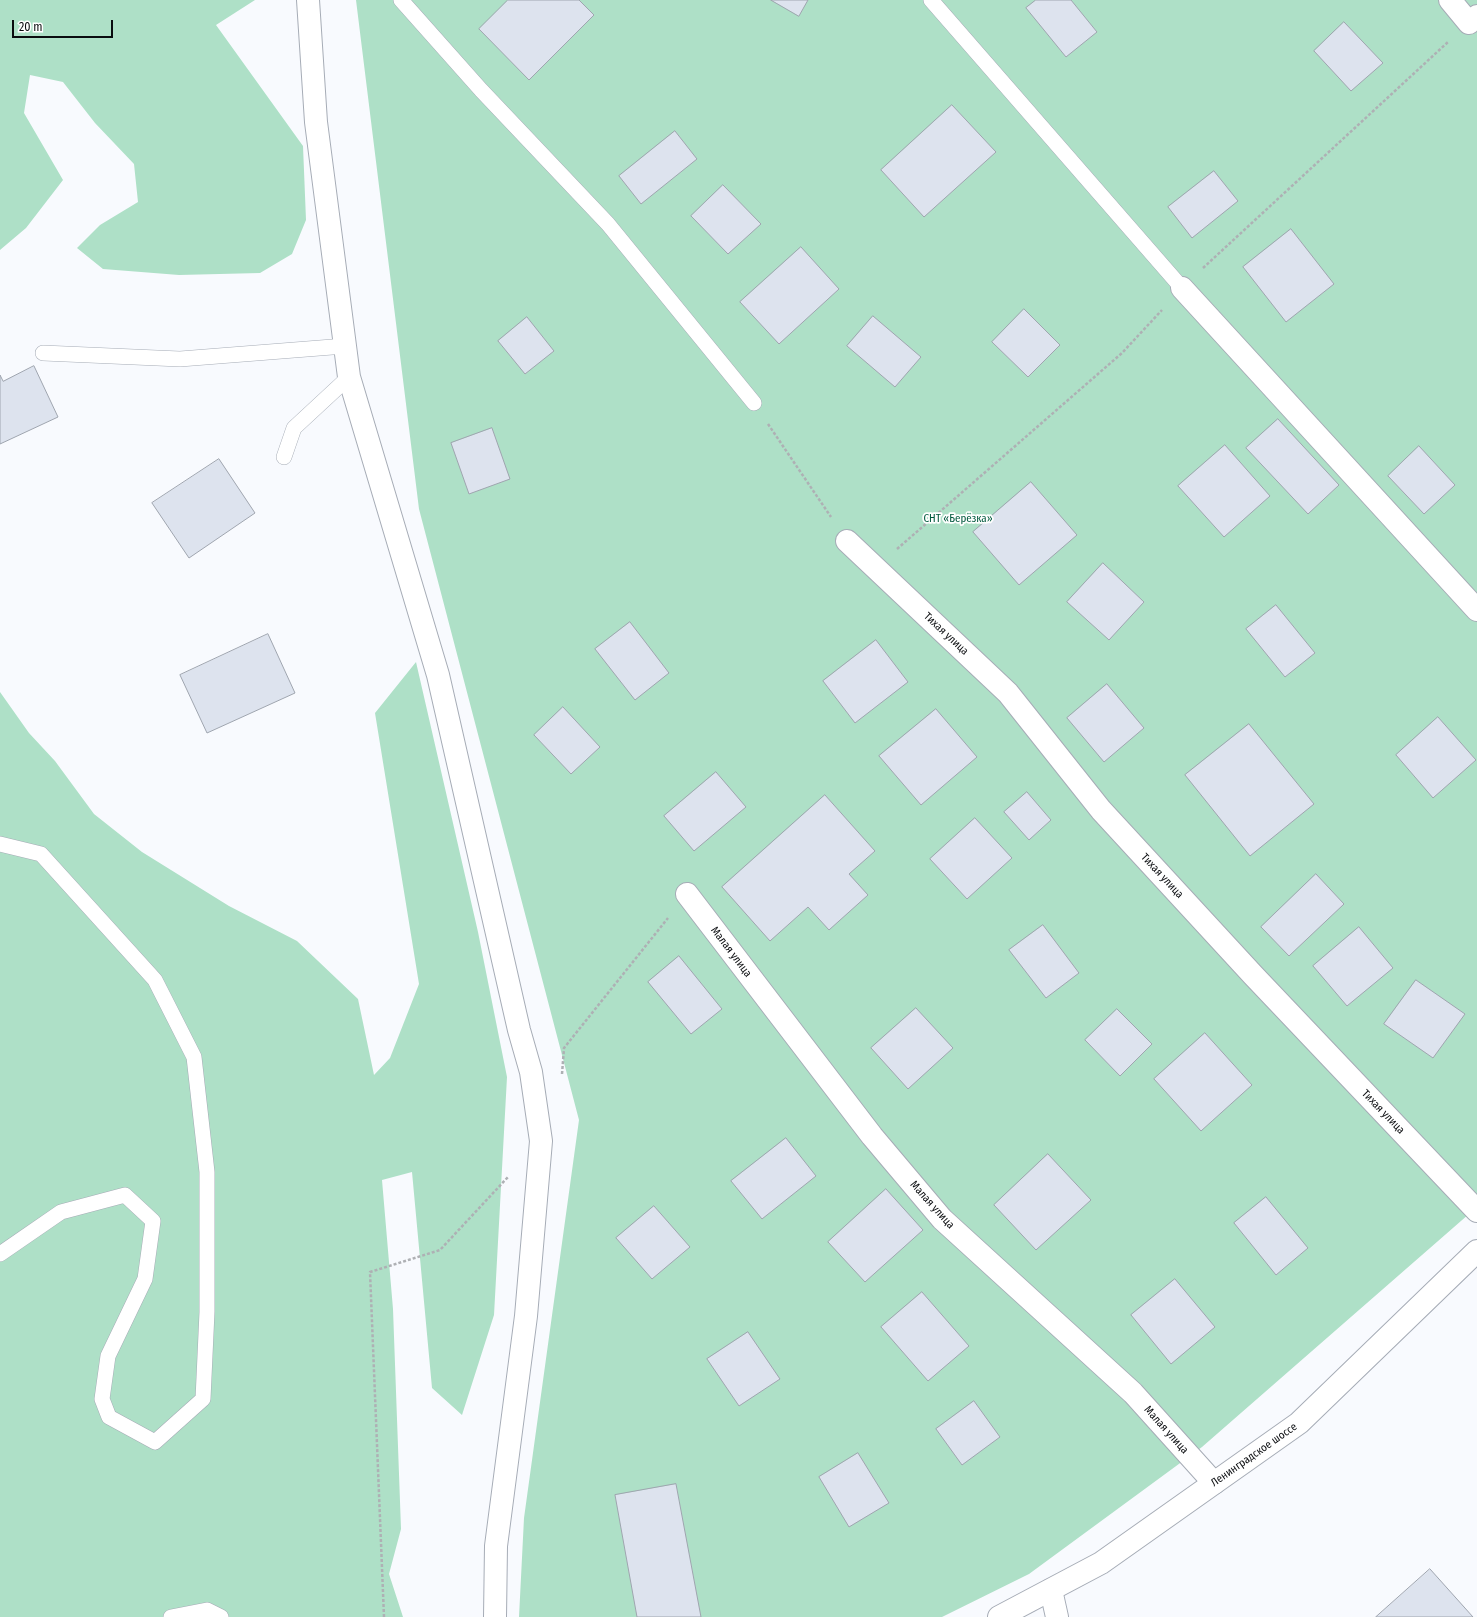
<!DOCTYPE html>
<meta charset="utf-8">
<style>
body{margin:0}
#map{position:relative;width:1477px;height:1617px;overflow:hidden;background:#f8fafe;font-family:"Fira Sans Condensed",sans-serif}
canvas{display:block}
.scale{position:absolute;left:12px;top:20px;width:101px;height:18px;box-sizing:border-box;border:2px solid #0a0c0f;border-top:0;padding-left:5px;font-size:12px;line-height:14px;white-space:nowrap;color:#0a0c0f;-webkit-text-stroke:3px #fff;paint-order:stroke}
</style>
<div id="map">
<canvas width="1477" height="1617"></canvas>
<div class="scale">20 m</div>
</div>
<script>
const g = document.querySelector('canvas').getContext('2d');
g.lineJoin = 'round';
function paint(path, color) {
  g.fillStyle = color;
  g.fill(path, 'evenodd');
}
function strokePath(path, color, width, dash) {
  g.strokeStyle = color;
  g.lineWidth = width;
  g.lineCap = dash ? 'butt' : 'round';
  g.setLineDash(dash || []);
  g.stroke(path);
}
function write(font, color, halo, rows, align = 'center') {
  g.font = font + ' "Fira Sans Condensed",sans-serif';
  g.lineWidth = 3.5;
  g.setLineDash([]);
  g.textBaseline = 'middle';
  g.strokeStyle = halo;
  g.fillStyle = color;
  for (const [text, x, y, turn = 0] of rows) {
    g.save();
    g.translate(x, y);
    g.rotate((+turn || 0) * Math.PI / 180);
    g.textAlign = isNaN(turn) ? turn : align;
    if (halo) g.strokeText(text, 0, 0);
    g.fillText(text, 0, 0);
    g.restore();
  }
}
paint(new Path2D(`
 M0 0H255L216 25 303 146 306 220 292 254 260 273 179 275 103 269 77 248 100 225 138 202 134 164 95 123 63 82 30 75 24 113 63 180 26 228 0 250Z
 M356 0H1477V1207L1202 1447 1029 1574 942 1617H519L524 1518 579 1120 419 509Z
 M416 662 478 932 507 1077 494 1315 462 1415 432 1388 412 1172 382 1180 393 1309 401 1529 389 1574 403 1617H0V692L29 733 55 761 94 814 142 852 229 906 297 941 358 999 374 1075 390 1058 419 984 375 713Z`), '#aee0c7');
const building = new Path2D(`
 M508 0H579L594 15 529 80 479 29Z
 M771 0H808L799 16Z
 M1036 0H1071L1097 32 1066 57 1026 8Z
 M1344 22 1383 63 1351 91 1314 51Z
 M952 105 996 152 924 217 881 170Z
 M675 131 697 159 641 204 619 176Z
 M1214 171 1238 201 1192 238 1168 207Z
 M723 185 761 224 728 254 691 216Z
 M1291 229 1334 284 1286 322 1243 267Z
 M801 247 839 289 779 344 740 302Z
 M1024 309 1060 345 1028 377 992 342Z
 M873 316 921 357 895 387 847 346Z
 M527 317 554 351 525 374 498 341Z
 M34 366 58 417 0 444V375L3 381Z
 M1278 419 1339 485 1308 514 1246 448Z
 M492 428 510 479 469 494 451 443Z
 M1225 445 1270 496 1224 537 1178 486Z
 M1419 446 1455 485 1424 514 1388 476Z
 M219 459 255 513 189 558 152 503Z
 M1031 482 1077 535 1019 585 973 532Z
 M1103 563 1144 602 1109 640 1067 602Z
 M1276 605 1315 653 1285 677 1246 629Z
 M630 622 669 673 635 700 595 649Z
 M268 634 295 693 207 733 180 675Z
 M876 640 908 682 855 723 823 681Z
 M1107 684 1144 728 1104 762 1067 718Z
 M563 707 600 747 571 774 534 735Z
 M936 709 977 757 921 805 879 756Z
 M1438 717 1476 760 1433 798 1396 755Z
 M1249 724 1314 804 1250 856 1185 775Z
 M716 772 746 807 694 851 664 816Z
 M1027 792 1051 820 1029 840 1004 812Z
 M825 795 875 851 849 874 868 895 829 930 808 907 770 941 722 887Z
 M975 818 1012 858 967 899 930 859Z
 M1316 874 1344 904 1289 956 1261 927Z
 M1043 925 1079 973 1046 998 1009 950Z
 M1359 927 1393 968 1347 1006 1313 966Z
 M679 956 722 1009 691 1034 648 982Z
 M1416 980 1465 1014 1433 1058 1384 1024Z
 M916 1008 953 1048 908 1089 871 1048Z
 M1117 1009 1152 1044 1120 1076 1085 1040Z
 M1205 1033 1252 1085 1201 1131 1154 1079Z
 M786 1138 816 1176 762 1219 731 1181Z
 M1048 1154 1091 1200 1036 1250 994 1205Z
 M886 1189 923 1230 865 1282 828 1242Z
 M1266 1197 1308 1248 1276 1275 1234 1223Z
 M654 1206 690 1247 652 1279 616 1238Z
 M1175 1279 1215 1327 1171 1364 1131 1315Z
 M922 1292 969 1346 928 1381 881 1327Z
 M748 1332 780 1379 739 1406 707 1359Z
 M974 1401 1000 1437 962 1465 936 1429Z
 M858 1453 889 1503 849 1527 819 1477Z
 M676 1484 701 1617H637L615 1495Z
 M1430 1569 1473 1617H1376Z`);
paint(building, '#dde3ee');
strokePath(building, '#9fa5af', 1);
const service = new Path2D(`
 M401 0 481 90 608 224 754 403
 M931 0 1182 288
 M43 353 180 359 345 346
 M284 457 294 428 349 377
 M0 844 41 854 155 980 194 1057 207 1172V1312L203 1399 155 1442 109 1417 102 1399 108 1356 145 1279 153 1221 125 1195 61 1212 0 1254
 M171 1617 207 1610 221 1617`);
const minor = new Path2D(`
 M308 0 316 122 349 377 438 675 519 1030 531 1072 541 1141 526 1316 496 1546 495 1617
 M1450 0 1469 23 1477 16
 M1182 288 1477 610
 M847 541 1008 693 1101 810 1253 975 1477 1211
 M687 894 872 1136 942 1219 1133 1393 1214 1483
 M1051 1590 1057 1617`);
const secondary = new Path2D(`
 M999 1617 1101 1563 1299 1423 1477 1251`);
strokePath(service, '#a6acb6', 16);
strokePath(minor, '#a6acb6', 24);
strokePath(secondary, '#a6acb6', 24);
strokePath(new Path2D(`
 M1203 268 1448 42
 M768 424 831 517
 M897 549 1122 353 1162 310
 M562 1074 564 1048 668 918
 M384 1617 370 1272 440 1250 508 1177`), '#aeb0b4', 2.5, [3, 2]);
strokePath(service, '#fff', 15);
strokePath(minor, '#fff', 22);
strokePath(secondary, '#fff', 22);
write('11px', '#00593d', '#fff', [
 ["СНТ «Берёзка»",958,519]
]);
write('11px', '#0a0c0f', '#fff', [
 ["Тихая улица",946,634,43],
 ["Тихая улица",1162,876,47],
 ["Малая улица",731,952,53],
 ["Тихая улица",1383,1112,46],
 ["Малая улица",932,1205,48],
 ["Малая улица",1166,1430,48],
 ["Ленинградское шоссе",1254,1455,-35]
]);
</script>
